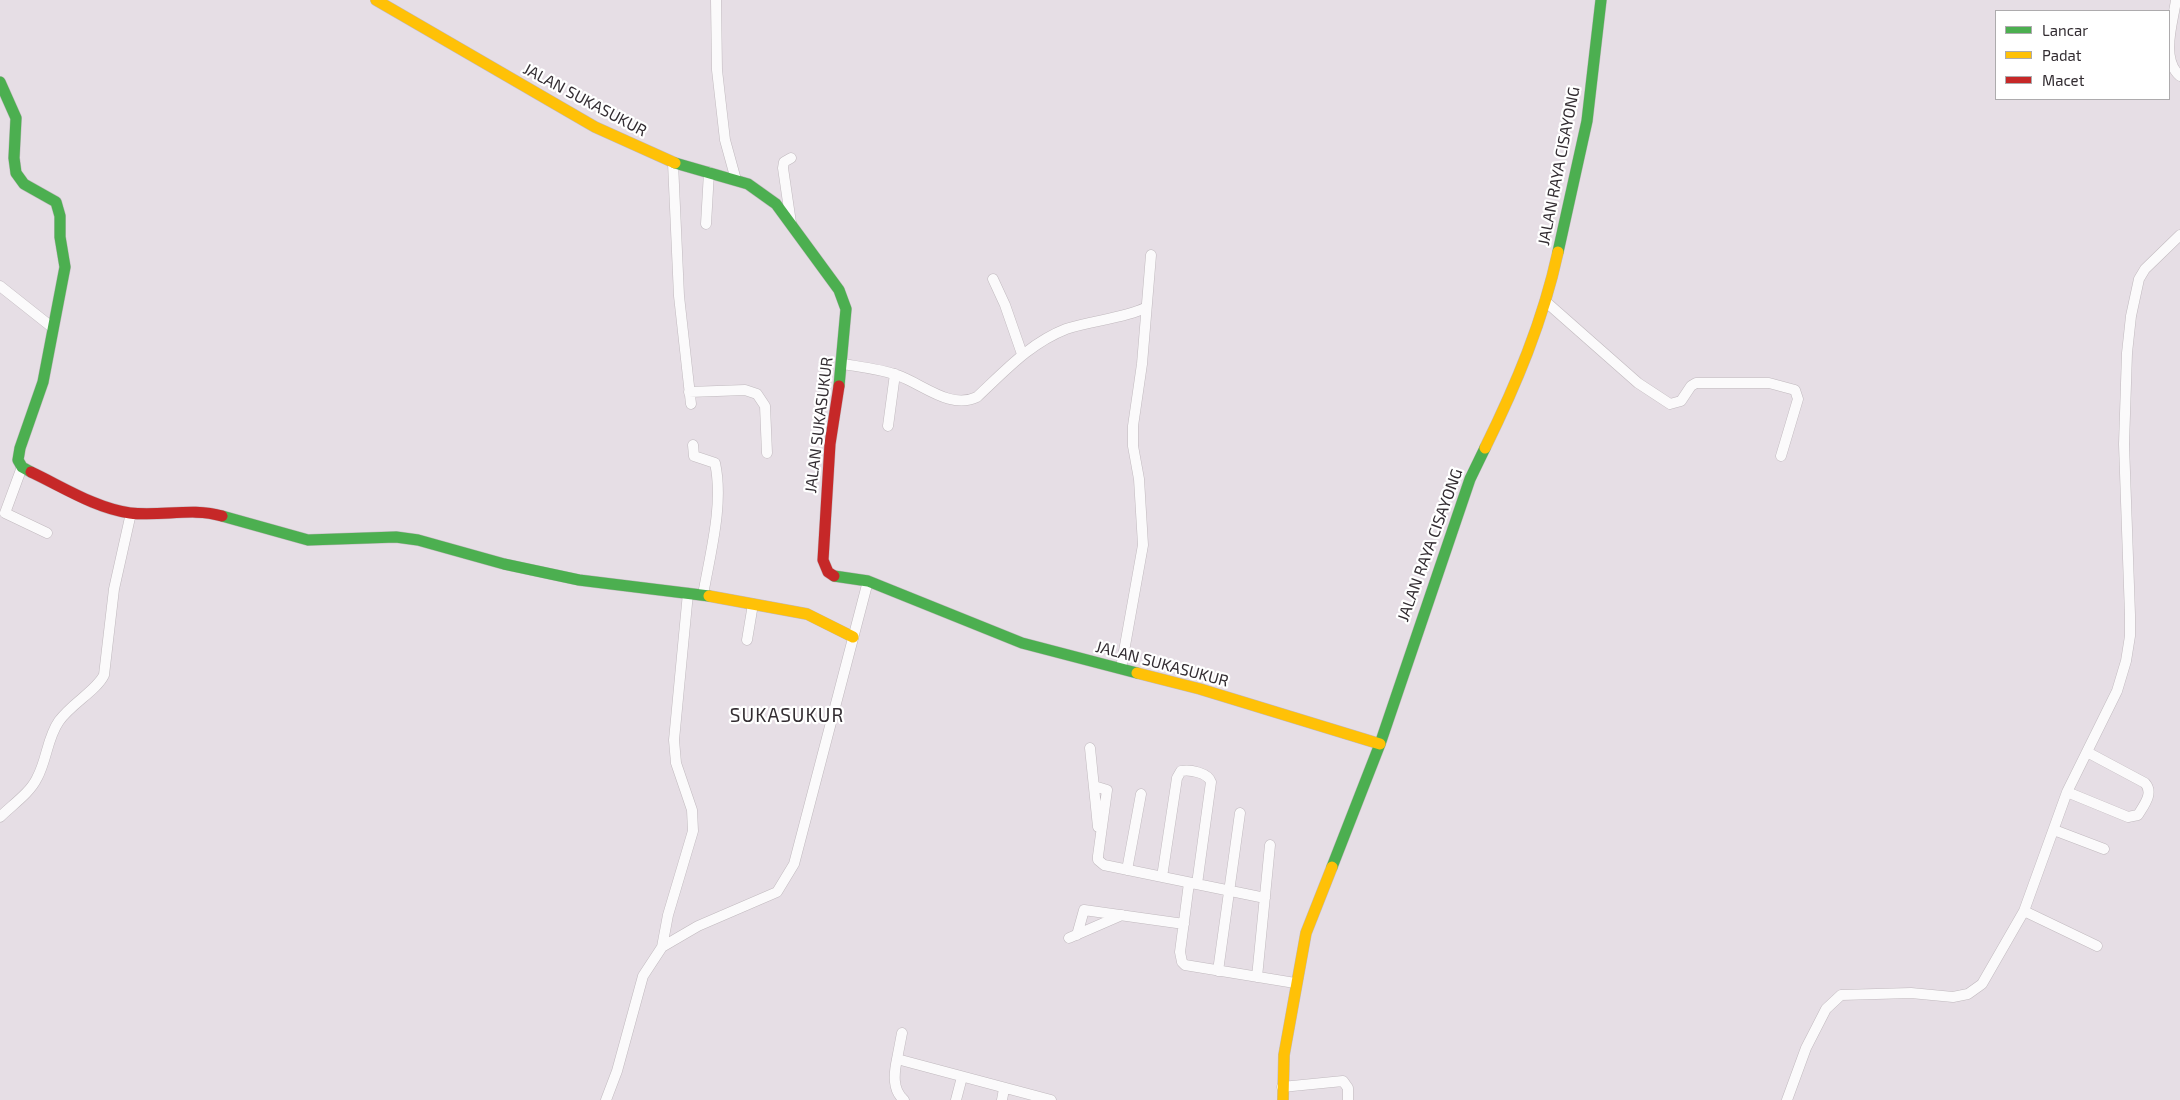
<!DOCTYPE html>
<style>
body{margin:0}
#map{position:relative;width:2180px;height:1100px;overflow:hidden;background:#e6dee5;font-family:"Exo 2",sans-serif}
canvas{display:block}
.legend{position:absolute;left:1995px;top:10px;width:175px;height:90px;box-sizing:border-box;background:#fff;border:1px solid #adabad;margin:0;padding:6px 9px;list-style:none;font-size:15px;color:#332d32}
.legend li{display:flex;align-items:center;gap:10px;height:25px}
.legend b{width:25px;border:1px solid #adabad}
</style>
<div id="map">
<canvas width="2180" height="1100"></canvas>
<ul class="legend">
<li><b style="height:6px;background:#4caf50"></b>Lancar</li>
<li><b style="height:6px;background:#ffc107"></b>Padat</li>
<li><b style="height:6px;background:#c62828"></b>Macet</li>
</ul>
</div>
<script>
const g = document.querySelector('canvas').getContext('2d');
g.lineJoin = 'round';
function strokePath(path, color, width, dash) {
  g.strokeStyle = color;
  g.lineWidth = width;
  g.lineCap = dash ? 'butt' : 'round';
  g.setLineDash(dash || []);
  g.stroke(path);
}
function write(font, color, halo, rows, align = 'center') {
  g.font = font + ' "Exo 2",sans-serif';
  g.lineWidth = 4.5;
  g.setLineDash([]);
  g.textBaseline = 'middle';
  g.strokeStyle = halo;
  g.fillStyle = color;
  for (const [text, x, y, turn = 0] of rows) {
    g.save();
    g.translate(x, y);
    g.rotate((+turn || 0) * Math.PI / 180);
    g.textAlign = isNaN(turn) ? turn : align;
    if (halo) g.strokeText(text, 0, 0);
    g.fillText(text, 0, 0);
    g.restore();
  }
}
const street = new Path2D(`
 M716 0 717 70 725 140 736 180
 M2176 0C2173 23 2160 58 2180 76
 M673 163 679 296 691 404
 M791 223 783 168 784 162 791 158
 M706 224 709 172
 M993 279 1005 305 1022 354
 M0 286 53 328
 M1545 301 1638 383 1670 404 1681 401 1691 386 1696 383H1769L1795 390 1798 399 1781 456
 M843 364C861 367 880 369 897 375 923 384 950 410 977 397 1005 371 1030 343 1066 329 1089 321 1125 318 1145 308
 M689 392 745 390 757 394 765 406 767 453
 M888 426 895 374
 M693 445 694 456 715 463C724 504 710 554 703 595
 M22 467 5 513 47 533
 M747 640 753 604
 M1121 668 1143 545 1139 479 1133 446V426L1142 364 1151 255
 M1090 748 1098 827
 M1094 786 1107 790 1098 856V860L1104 865 1265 898
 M2067 792 2128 817 2138 815C2144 805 2154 793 2145 783L2087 752
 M0 817C12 805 30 793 37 778 47 760 47 738 59 721 72 703 96 691 104 675L114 589 131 513
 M2054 830 2104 849
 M1127 870 1141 794
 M1162 877 1177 778 1181 771C1190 769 1208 773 1211 782L1197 884
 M1189 883 1180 952 1182 962 1185 965 1295 983
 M2024 911 2097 946
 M1077 935 1084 910 1184 924
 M1069 938 1122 915
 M662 947 668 915 693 831 692 810 676 763 674 740 688 593
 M1218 971 1240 813
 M1257 977 1270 845
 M897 1059 902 1033
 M1282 1087 1343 1081 1348 1088V1100
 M606 1100 617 1071 643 976 662 947 698 926 777 892 794 864 868 581
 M904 1100C892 1090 894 1073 897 1059L1051 1100
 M956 1100 962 1077
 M1002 1100 1004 1089
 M1787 1100 1806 1048 1826 1009 1841 995 1911 993 1953 997 1968 994 1982 984 2024 911 2067 792 2117 691 2126 661 2130 636V615L2124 444 2127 353 2131 316 2139 279 2145 269 2180 235`);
const fast = new Path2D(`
 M0 82 16 118 14 158 16 173 24 184 56 202 60 216V237L65 267 43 382 20 448 18 460 22 467 31 472
 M675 163 748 184 776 204 839 290 846 309 839 386
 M1558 252 1587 121 1601 0
 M222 516 308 540 396 537 418 540 504 564 579 580 709 596
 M834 576 868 581 1022 643 1137 673
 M1332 867 1380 744 1470 479 1485 448`);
const slow = new Path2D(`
 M376 0 595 127 675 163
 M1485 448C1516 385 1543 321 1558 252
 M709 596 807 614 853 637
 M1137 673 1200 689 1380 744
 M1283 1100 1284 1055 1306 933 1332 867`);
const jam = new Path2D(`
 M31 472C63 487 95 508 130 513 161 517 192 507 222 516
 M834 576 828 572 823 560 830 444 839 386`);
strokePath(street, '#c0b9be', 11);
strokePath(fast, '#c0b9be', 12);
strokePath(slow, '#c0b9be', 12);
strokePath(jam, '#c0b9be', 12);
strokePath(street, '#fbfafb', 10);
strokePath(fast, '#4caf50', 11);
strokePath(slow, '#ffc107', 11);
strokePath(jam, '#c62828', 11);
write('16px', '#332d32', '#fff', [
 ["JALAN SUKASUKUR",585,100,28],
 ["JALAN RAYA CISAYONG",1559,166,-79],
 ["JALAN SUKASUKUR",819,425,-83],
 ["JALAN RAYA CISAYONG",1430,545,-70],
 ["JALAN SUKASUKUR",1162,664,15]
]);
g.letterSpacing = '1px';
write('19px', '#332d32', '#fff', [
 ["SUKASUKUR",787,716]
]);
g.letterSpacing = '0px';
</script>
